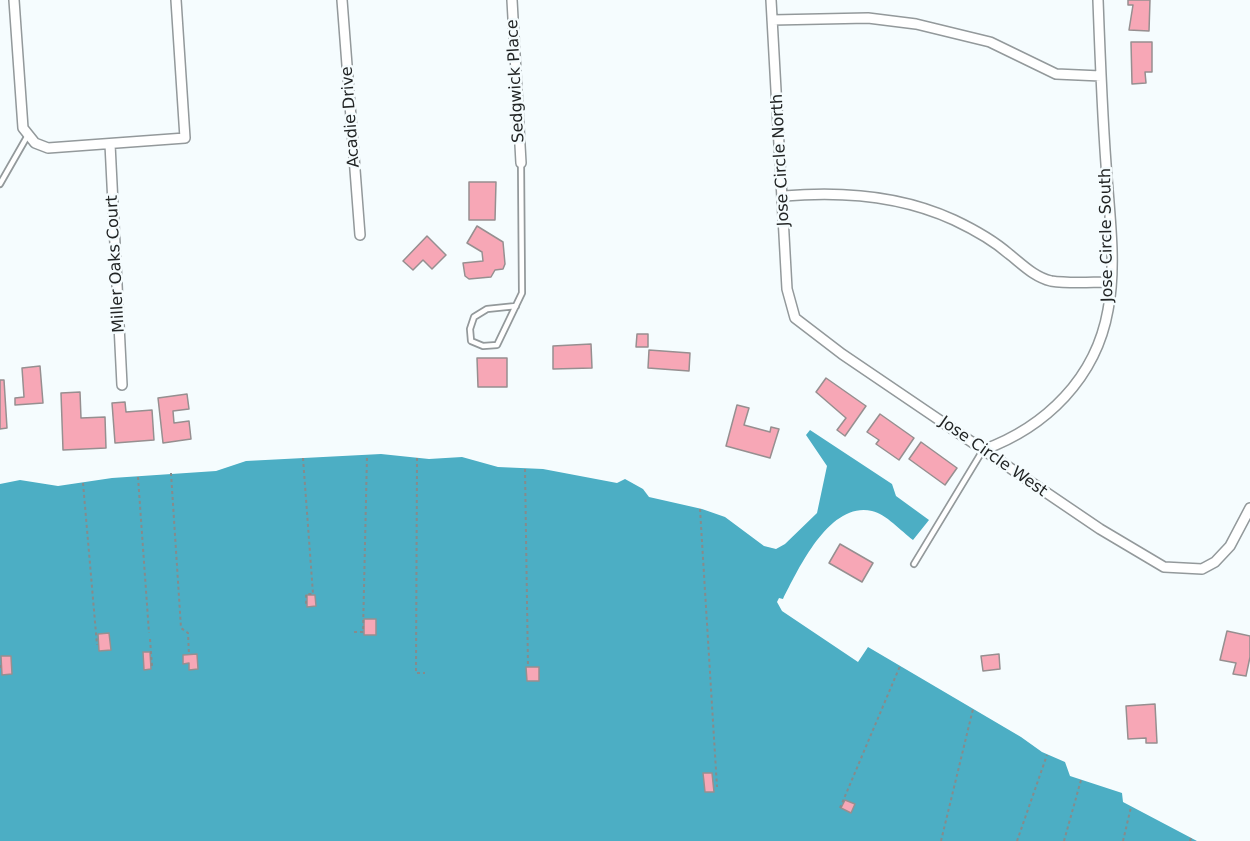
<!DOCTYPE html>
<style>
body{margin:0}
canvas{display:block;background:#f5fcfe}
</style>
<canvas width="1250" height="841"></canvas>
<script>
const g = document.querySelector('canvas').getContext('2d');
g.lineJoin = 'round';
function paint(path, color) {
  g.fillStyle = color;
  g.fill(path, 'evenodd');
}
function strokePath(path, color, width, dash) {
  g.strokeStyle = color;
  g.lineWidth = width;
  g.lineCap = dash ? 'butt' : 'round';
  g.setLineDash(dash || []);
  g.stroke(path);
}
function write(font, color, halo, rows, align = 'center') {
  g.font = font + ' "DejaVu Sans",sans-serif';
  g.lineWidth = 5;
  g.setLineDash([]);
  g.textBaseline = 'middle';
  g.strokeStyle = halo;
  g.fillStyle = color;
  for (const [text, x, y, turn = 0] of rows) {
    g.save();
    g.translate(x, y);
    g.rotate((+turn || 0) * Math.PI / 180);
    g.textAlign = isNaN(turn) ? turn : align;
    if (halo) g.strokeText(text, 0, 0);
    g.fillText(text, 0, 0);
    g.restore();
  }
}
paint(new Path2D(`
 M810 430 892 484 896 496 929 520 913 540C901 531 886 514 872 511 829 501 798 570 783 599L779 598 777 602 782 611 858 662 868 647 1021 737 1042 752 1065 762 1070 776 1122 793 1123 802 1197 841H0V484L20 480 58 486 112 478 216 471 246 461 381 454 429 459 462 457 498 467 543 469 617 483 625 479 643 489 649 497 702 509 725 517 764 546 776 549 785 544 817 513 827 466 806 435Z`), '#4caec4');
const building = new Path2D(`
 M1128 0H1150L1149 31 1129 30 1133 5H1128Z
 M1131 42H1152V72H1145L1146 83 1132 84Z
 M469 182H496L495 220H469Z
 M477 226 503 242 505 264 503 269 495 270 491 277 469 279 465 276 463 263 483 261 482 252 467 243Z
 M427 236 446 255 432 269 423 260 413 270 403 261Z
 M637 334H648V347H636Z
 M591 344 592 368 553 369V346Z
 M649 350 690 353 689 371 648 368Z
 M477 358H507V387H478Z
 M40 366 43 403 15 405V398L24 397 22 368Z
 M826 378 866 406 845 436 837 430 846 418 816 392Z
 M0 380H4L7 428 0 429Z
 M80 392 81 418 105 417 106 448 63 450 61 393Z
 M187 394 189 409 173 411 174 423 189 421 191 439 163 443 158 398Z
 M125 402 126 412 152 410 154 440 115 443 112 403Z
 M737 405 749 408 744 425 770 432 771 427 779 429 770 458 726 446Z
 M880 414 914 438 899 460 876 444 879 440 867 432Z
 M921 442 957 468 945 485 909 459Z
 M840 544 873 563 862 582 829 563Z
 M307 595H315L316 606 307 607Z
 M364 619H376V635H364Z
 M1227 631 1250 636V657L1246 676 1233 674 1236 663 1220 660Z
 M109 633 111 650 99 651 98 634Z
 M143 652H150L151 669 144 670Z
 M197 654 198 669 189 670V663L183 664V655Z
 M999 654 1000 669 983 671 981 656Z
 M1 656H11L12 674 2 675Z
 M526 667H539V681H527Z
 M1155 704 1157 743H1146V738L1128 739 1126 706Z
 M703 773H712L714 792H705Z
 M845 800 855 804 851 813 841 808Z`);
paint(building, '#f7a7b6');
strokePath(building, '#968f90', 1.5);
const lane = new Path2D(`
 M0 184 28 135
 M516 306 487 309 474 317 470 329 471 341 483 346 497 345 522 293 521 163
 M914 564 983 450`);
const street = new Path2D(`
 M14 0 23 128 35 143 48 148 185 138 176 0
 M342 0 360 235
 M512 0 521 163
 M771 0 787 289 795 318 842 354 1100 529 1164 567 1202 569 1215 562 1230 546 1250 508
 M772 20 868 18 916 24 990 42 1056 74 1101 76
 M110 144 122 385
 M784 196C842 191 900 195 954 220 973 229 993 240 1009 254 1022 264 1034 277 1051 281 1070 284 1091 282 1111 282
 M983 450C1046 427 1096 378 1108 310 1117 264 1109 211 1106 164 1102 110 1100 55 1098 0`);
strokePath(lane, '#93999b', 8);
strokePath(street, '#93999b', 12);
strokePath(new Path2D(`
 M303 458 313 594H306V604H304
 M417 458 416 673H425
 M525 469 528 667
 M171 473 181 628 188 633 189 655
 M138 477 149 633
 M83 483 97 645
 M700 509 717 787
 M354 632H363L367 456
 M150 639 152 666
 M0 665V671
 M840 808 900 666
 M941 841 973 709
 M1017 841 1047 755
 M1064 841 1081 780
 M1123 841 1131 807
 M1190 841 1191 838`), '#868b8c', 2, [3, 3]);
strokePath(lane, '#fff', 4.5);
strokePath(street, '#fff', 9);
write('16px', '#222525', '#f5fcfe', [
 ["Sedgwick Place",516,81,-93],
 ["Acadie Drive",351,117,-94],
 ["Jose Circle North",781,160,-93],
 ["Jose Circle South",1107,235,-91],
 ["Miller Oaks Court",116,264,-93],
 ["Jose Circle West",993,457,35]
]);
</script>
